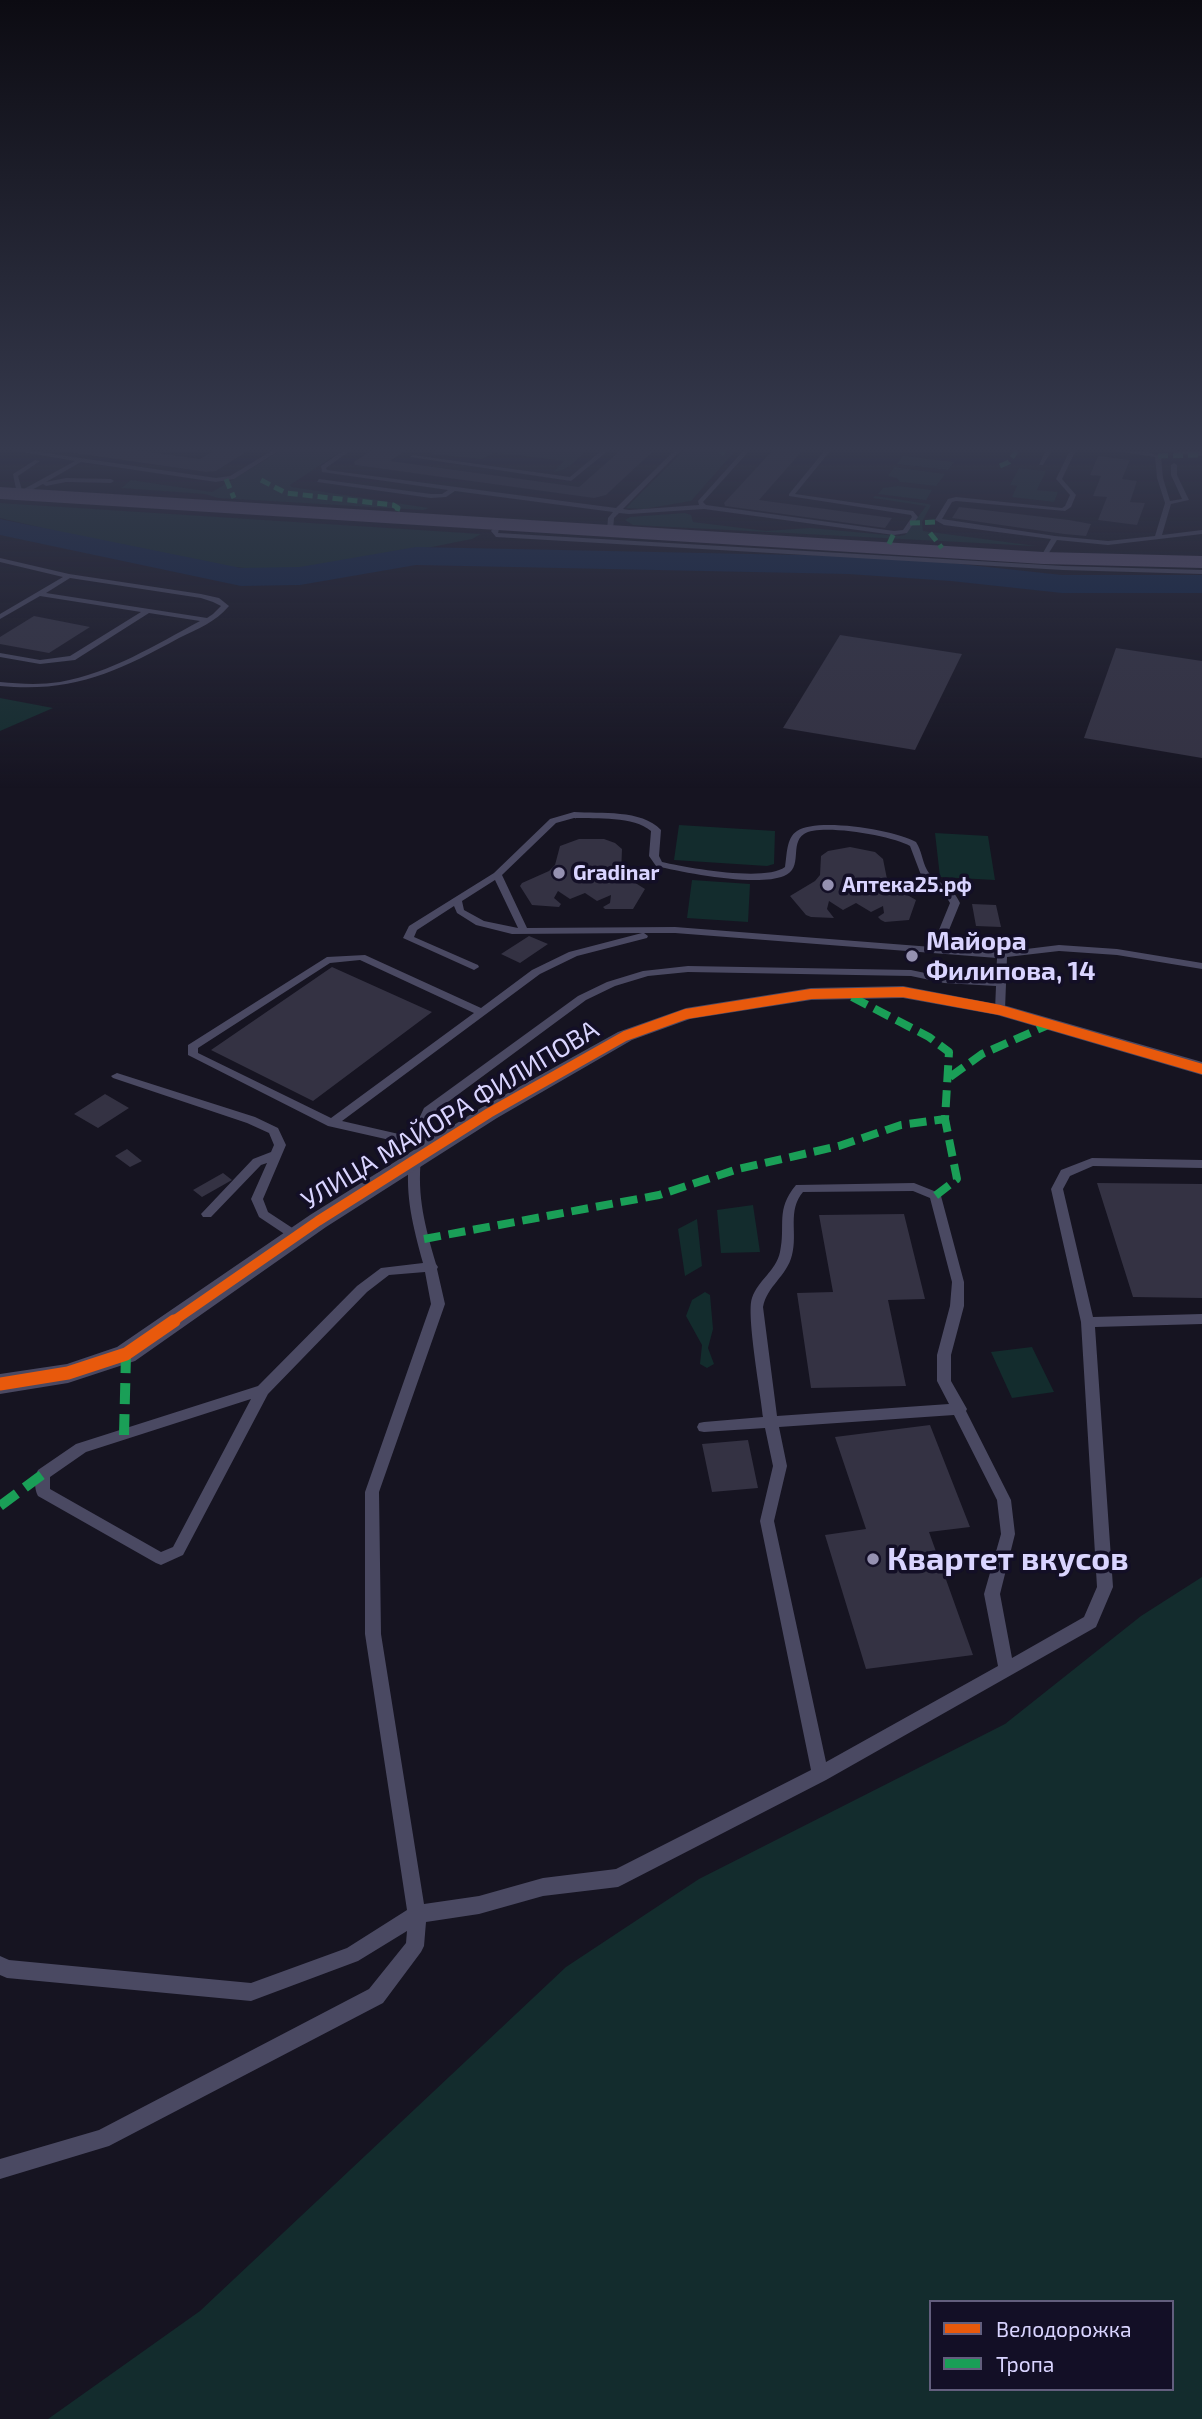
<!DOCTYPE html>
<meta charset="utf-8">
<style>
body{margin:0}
#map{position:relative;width:1202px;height:2419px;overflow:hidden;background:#161421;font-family:"Exo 2",sans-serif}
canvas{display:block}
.legend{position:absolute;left:929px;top:2300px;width:245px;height:91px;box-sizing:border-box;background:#130f26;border:2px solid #625e7d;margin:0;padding:9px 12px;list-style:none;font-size:21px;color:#d9d4ff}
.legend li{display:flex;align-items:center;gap:14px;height:35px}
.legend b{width:35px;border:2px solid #625e7d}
</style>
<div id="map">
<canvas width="1202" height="2419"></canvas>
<ul class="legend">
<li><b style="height:9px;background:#e8590c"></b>Велодорожка</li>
<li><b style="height:9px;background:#1a9f57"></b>Тропа</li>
</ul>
</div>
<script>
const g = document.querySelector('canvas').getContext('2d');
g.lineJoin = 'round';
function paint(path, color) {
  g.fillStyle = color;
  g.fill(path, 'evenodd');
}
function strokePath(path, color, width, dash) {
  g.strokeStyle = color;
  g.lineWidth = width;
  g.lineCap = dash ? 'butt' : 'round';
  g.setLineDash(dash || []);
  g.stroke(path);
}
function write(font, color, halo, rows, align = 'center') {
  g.font = font + ' "Exo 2",sans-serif';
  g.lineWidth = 7;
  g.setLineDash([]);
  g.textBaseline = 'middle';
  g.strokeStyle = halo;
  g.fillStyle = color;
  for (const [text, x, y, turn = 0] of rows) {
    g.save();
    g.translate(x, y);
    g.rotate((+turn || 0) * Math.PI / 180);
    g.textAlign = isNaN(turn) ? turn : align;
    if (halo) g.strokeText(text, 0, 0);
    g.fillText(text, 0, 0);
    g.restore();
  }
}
paint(new Path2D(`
 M282 450H343L290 485 292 487 429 508 423 510 218 498 205 494 121 488 131 480 212 492Z
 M437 450H587C577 459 567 472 553 472L564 461 510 454 493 453 482 459 431 454Z
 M684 450H736L691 501 644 509 626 508Z
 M903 456 954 462 948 470 897 464Z
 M894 467 945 474 936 486 900 482 897 478 888 476Z
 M1019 468 1046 471 1037 490 1058 492 1054 502 1012 497 1017 486 1010 485Z
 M898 486 932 490 926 500 878 494 883 488Z
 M875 496 929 504 931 505 922 522 923 531 1036 546 633 525 625 520 630 517 685 513 691 515 693 522 766 531 810 528 899 536 905 535 926 506 873 498Z
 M0 503 481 534 472 539 366 560 280 571 196 564 0 518Z
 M0 698 53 708 0 731Z
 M679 825 775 831 774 864 767 866 674 860Z
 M935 833 988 836 995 880 940 877Z
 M692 880 750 884 748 922 687 918Z
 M753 1205 760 1252 721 1253 717 1210Z
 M697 1219 702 1266 685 1276 678 1229Z
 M705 1292 710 1295 713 1329 708 1348 714 1364 707 1368 700 1364 702 1345 686 1316 692 1300Z
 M1032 1347 1054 1392 1012 1398 991 1352Z
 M1202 1577V2419H48L200 2311 566 1967 699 1879 1005 1724 1141 1616ZM931 2302H1172V2389H931Z`), '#132c2d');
paint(new Path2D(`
 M0 519 241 568 300 567 416 547 848 556 951 563 1062 575H1202V593H1062L951 581 848 574 416 565 300 585 241 586 0 535Z`), '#0d2144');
paint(new Path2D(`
 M55 450H134L200 459 215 450H249L216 471 206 472Z
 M372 450H406L390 461 579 487 621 450 653 451 606 495 594 498 355 465 354 462Z
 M773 450H803L759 500 892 518 885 528 725 506 724 503Z
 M1098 456 1130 460 1122 479 1137 481 1130 502 1145 503 1137 525 1098 520 1107 497 1093 496 1101 476 1090 475Z
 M959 507 1069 520 1091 524 1086 536 1064 534 952 518Z
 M34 616 90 627 49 653 0 644V637Z
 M840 635 962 654 915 750 783 728Z
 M1116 648 1202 661V758L1084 738Z
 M579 839H604L615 843 622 849 621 874 645 889 633 909H605L603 907 610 903 611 895 597 901 585 893 570 899 558 891 554 898 561 904 559 907 532 905 520 886 522 883 549 871 555 865 560 846Z
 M850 847 875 852 883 859 888 884 916 900 909 920 885 922 881 920 878 917 884 913 883 906 871 912 856 903 843 910 829 901 827 909 834 918 811 917 806 915 790 896 815 881 820 875 821 856 828 851Z
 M972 904 996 905 1001 927 976 926Z
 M529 936 548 944 520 963 501 954Z
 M332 967 432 1012 313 1101 211 1050Z
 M105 1094 129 1108 98 1128 74 1114Z
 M127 1149 142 1161 130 1167 115 1156Z
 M223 1173 232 1180 202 1197 193 1190Z
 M1097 1183 1202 1184V1298L1133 1297Z
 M904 1214 925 1299 888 1300 906 1386 811 1388 797 1293 833 1292 819 1215Z
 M930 1425 970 1527 929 1532 973 1655 866 1669 825 1535 866 1529 835 1437Z
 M748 1440 758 1488 712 1492 702 1444Z`), '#343243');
paint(new Path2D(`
 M11 450H26L216 478 230 476 273 450H280L234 479 216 482 81 462 46 482 66 478 111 479 114 481 111 483 66 482 46 486 43 484 20 496 17 494 13 474 35 460 40 461 18 476 22 490 75 461Z
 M169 450H197L194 452H172Z
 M344 450H351L326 468 327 470 616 508 675 450H681L623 509 629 510 699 505 698 501 744 450H750L703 502 706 505 894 531 903 530 912 517 911 515 789 496V494L825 450H831L795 494 913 511 918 517 907 533 894 535 704 509 629 514 619 513 614 518 613 531 610 533 607 531 608 518 613 512 455 491 446 497 431 498 317 482 319 479 431 494H442L448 490 322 472 321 466Z
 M602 450H609L571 481 410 457 413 455 570 477Z
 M1046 450H1052L1043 465H1039Z
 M1070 450H1076L1062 479 1076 495 1071 507 1065 511 956 501 952 502 942 519 1055 536 1108 541 1155 536 1165 503 1157 478 1155 457 1111 450 1143 452 1144 450H1150L1149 453 1161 456 1163 478 1170 501 1182 499 1171 475V465L1174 463 1177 465V475L1189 500 1171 504 1162 535 1202 530V534L1108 545 1057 540 1045 559 1043 560 1040 558 1051 539 944 525 935 520 948 499 956 497 1062 508 1065 506 1070 495 1056 479Z
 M1166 450 1202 452V456L1169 452Z
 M497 523 500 525 498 533 1063 566 1202 570V574L1063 570 496 537 491 531Z
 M0 558 69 574 201 594 219 598 229 606C216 622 197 629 179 638 117 672 73 693 0 686V682C20 684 40 685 60 682 111 673 155 645 200 621L149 613 75 660 40 664 0 657V653L40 660 70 656 141 612 40 596 0 619V614L63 577 0 562ZM70 578 201 598 213 602 221 606 213 614 207 618 46 593Z
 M574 812C601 814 641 809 661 830L659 856 662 862C688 868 765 882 785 867 787 856 786 838 797 831 817 817 896 830 916 842 922 851 922 861 927 870 935 884 952 884 960 903L942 947 1002 952 1059 945 1117 949 1202 963V969L1117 955 1059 951 1007 957 1005 1010 1000 1013 995 1010 996 986 944 983 911 976 688 972 648 976 615 986 586 1000 433 1113 429 1123 440 1146 434 1150 328 1126 188 1055V1045L327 957 365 955 481 1008 532 970 569 952 642 933 512 934 476 925 457 913 454 906 417 930 414 937 478 965 479 967 474 970 403 938 409 926 494 873 550 819ZM574 818C596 819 634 816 651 831L649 856 656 866C685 873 757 887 784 876 804 868 789 844 804 834 820 823 893 836 910 846L921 875 944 893 950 903 932 947 675 927 527 928 502 875 556 823ZM495 880 518 928 484 921 464 910 462 901ZM644 933H675L997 958 996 980 944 977 911 970 688 966 643 971 607 982 578 996 424 1108 417 1123 425 1140 342 1121 540 974 577 956 647 938 648 936ZM360 960 474 1013 331 1118 198 1053V1048L330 963Z
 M117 1073 255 1117 278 1128 286 1145 263 1199 268 1212 300 1233 302 1236 300 1239H292L259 1217 251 1199 267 1163 261 1165 211 1217H203L201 1214 253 1159 271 1152 274 1145 269 1133 247 1123 113 1078 111 1076Z
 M415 1154 421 1158C417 1197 425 1226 436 1264L438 1267 437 1269 445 1304 379 1492 381 1634 424 1904 479 1896 543 1878 616 1869 811 1770 760 1521 773 1466 765 1428 704 1432 699 1431 697 1427 699 1423 704 1422 763 1417C761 1395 746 1314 752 1298 758 1280 776 1271 780 1252 786 1225 775 1210 796 1185L914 1183 939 1193 941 1196 964 1282V1306L951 1355V1381L967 1409 966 1411 1011 1500 1015 1534 1000 1594 1012 1658 1084 1617 1097 1587 1081 1322 1051 1189 1061 1170 1092 1158 1202 1160V1168L1093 1166 1070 1176 1063 1189 1093 1317 1202 1314V1324L1095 1327 1113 1587 1096 1627 826 1780 624 1884 618 1887 543 1896 479 1914 426 1922 424 1946 421 1952 383 2003 109 2146 0 2179V2159L99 2130 369 1989 406 1943 407 1931 358 1961 251 2001 7 1978 0 1975V1956L9 1960 251 1983 347 1948 407 1910 365 1634V1492L431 1304 425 1272 389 1275 367 1292 268 1394 183 1555 161 1565 156 1563 38 1496C34 1489 34 1477 38 1470L76 1444 258 1386 357 1286 381 1268 423 1263C413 1226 405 1197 409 1158ZM913 1191 930 1198 952 1282 950 1306 937 1355V1381L949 1404 777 1416 763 1307C767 1286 787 1276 792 1255 798 1233 787 1211 803 1192ZM251 1399 173 1547 161 1552 50 1489V1477L86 1452ZM954 1415 997 1500 1001 1534 984 1594 998 1666 826 1762 774 1521 787 1466 779 1427Z`), '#4a4962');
paint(new Path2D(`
 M903 986 1007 1006 1202 1062V1075L997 1015 903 998 811 1000 690 1019 632 1040 497 1118 326 1227 135 1361 68 1383 0 1394V1374L67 1364 117 1347 310 1215 481 1108 618 1032 686 1008 811 988Z`), '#4a4962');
paint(new Path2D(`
 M0 487 1043 552 1202 556V568L1043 564 0 499Z`), '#5e5373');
strokePath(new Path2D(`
 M721 454 725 450
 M1158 456 1202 455
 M1000 466 1009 462 1017 450
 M226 479 234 498
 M261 480 286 493 393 505 398 508 397 511
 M910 523 938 522
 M930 533 942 548
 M889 544 894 533`), '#1a9f57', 5, [10, 5]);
strokePath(new Path2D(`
 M852 997 929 1037 949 1052 945 1119 957 1179 935 1196
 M950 1077 982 1054 1048 1025
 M424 1239 659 1195 738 1169 839 1146 901 1125 945 1119`), '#1a9f57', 8, [17, 8]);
strokePath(new Path2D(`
 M124 1435 126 1354
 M0 1506 43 1474`), '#1a9f57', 10, [21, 10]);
strokePath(new Path2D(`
 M172 1322 318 1221 489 1113 625 1036 686 1014 811 994 903 992 1000 1010 1202 1069`), '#e8590c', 10);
strokePath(new Path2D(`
 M0 1384 68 1373 126 1354 174 1321`), '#e8590c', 13);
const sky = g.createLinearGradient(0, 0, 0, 789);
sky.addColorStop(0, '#0c0b12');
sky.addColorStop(0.57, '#363a4e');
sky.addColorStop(1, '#363a4e00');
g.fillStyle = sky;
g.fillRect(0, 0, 1202, 789);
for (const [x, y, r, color] of [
 [559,873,7,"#9591b1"],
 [828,885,7,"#9591b1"],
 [912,956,7,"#9591b1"],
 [873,1559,7,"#9591b1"]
]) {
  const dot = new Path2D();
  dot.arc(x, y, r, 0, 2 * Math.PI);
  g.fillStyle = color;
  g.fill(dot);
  strokePath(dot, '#130f26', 2.5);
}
write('bold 21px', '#d9d4ff', '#130f26', [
 ["Gradinar",573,873],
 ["Аптека25.рф",842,885]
], 'left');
write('bold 26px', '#d9d4ff', '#130f26', [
 ["Майора",926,941],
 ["Филипова, 14",926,971]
], 'left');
write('26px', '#d9d4ff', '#130f26', [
 ["УЛИЦА МАЙОРА ФИЛИПОВА",450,1115,-31]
]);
write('bold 32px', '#d9d4ff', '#130f26', [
 ["Квартет вкусов",887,1559]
], 'left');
</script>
